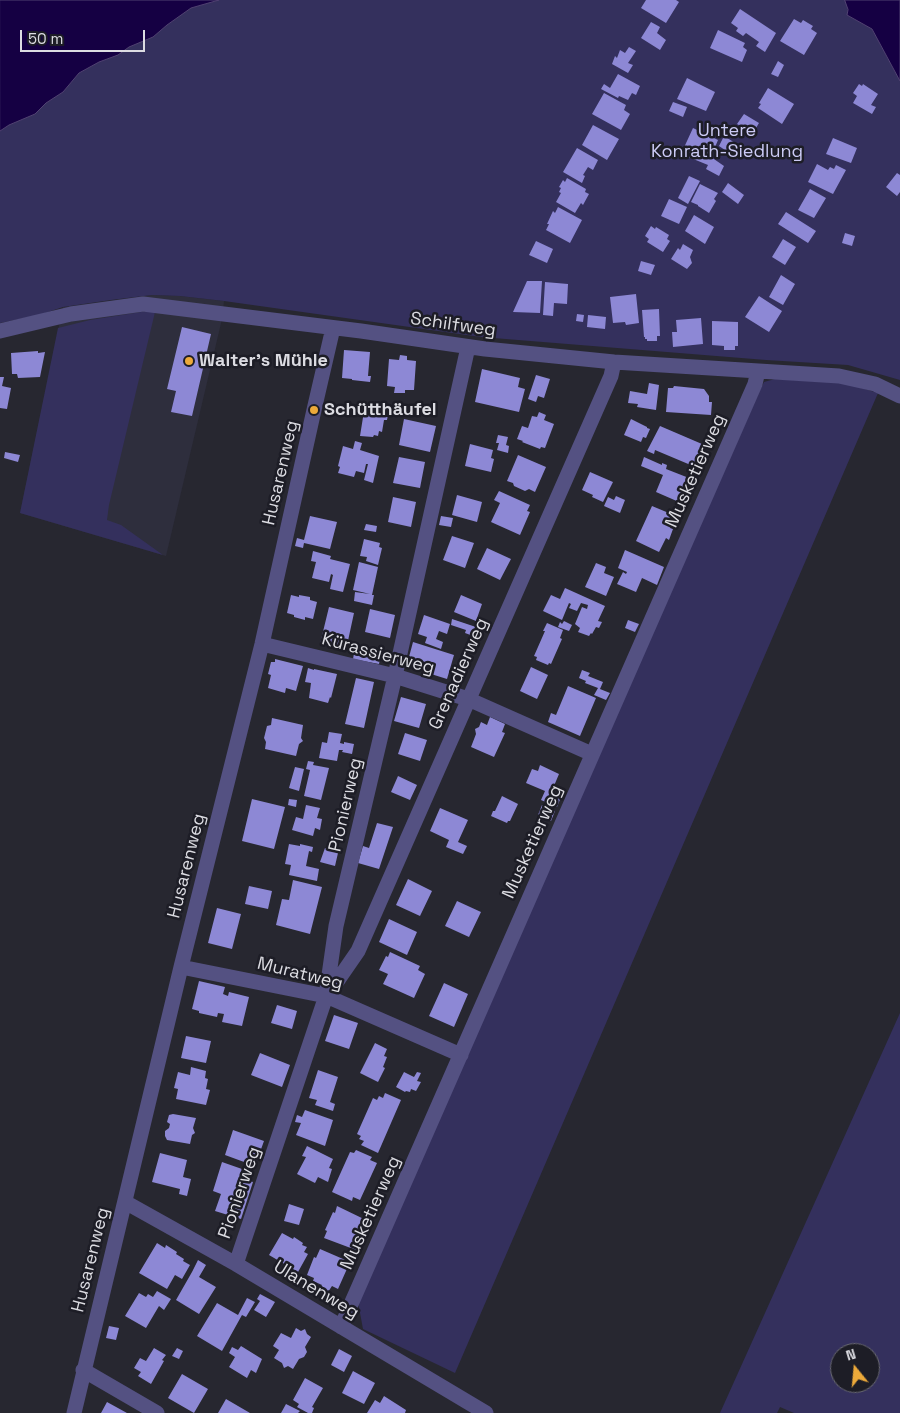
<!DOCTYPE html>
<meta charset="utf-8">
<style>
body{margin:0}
#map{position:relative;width:900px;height:1413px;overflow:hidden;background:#272730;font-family:"Space Grotesk",sans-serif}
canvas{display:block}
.north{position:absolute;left:830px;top:1343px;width:50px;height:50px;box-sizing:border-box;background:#1d1d26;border:1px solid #696971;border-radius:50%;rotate:343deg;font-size:14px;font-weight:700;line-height:20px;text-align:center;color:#dcdce2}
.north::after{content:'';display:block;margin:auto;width:18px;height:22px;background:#eca93a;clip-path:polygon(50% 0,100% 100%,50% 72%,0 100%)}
.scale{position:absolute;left:20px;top:30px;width:125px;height:22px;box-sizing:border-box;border:2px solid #dcdce2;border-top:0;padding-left:6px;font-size:15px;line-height:18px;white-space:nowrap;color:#dcdce2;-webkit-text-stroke:4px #1d1d26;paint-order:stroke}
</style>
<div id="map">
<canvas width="900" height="1413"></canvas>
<div class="north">N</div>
<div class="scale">50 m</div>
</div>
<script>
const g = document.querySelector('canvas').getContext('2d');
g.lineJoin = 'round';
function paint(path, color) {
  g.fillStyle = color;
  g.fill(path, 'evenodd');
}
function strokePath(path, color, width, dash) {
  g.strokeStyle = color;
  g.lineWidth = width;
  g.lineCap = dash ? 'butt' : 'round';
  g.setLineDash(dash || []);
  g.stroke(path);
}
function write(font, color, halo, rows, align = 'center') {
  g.font = font + ' "Space Grotesk",sans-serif';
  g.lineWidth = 5;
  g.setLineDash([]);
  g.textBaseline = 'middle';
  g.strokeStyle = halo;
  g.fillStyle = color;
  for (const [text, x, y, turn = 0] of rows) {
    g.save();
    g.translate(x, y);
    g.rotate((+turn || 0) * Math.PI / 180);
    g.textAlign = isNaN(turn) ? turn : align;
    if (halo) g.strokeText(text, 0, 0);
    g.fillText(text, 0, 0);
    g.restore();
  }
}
paint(new Path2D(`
 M152 295 180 296 224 301 222 319 166 556 20 513 63 307Z`), '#2e2e3d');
paint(new Path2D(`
 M219 0H845L848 10 847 15 872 29 900 81V380L848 365 766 360 481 337 224 301 180 296 152 295 111 300 63 307 39 315 0 323V131L9 125 35 114 46 103 63 92 79 73 99 62 118 55 129 47 153 37 167 25 191 8Z
 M141 312H155L109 505 107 520 121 525 163 555 20 513 58 328 90 320Z
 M775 379 845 383 878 393 455 1373 363 1329 358 1302 759 392 764 382Z
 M900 1013V1413H794L780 1407 777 1413H720ZM840 1353H870V1383H840Z`), '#34305d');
const water = new Path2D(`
 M0 0H219L191 8 167 25 153 37 129 47 118 55 99 62 79 73 63 92 46 103 35 114 9 125 0 131Z
 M845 0H900V81L872 29 847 15 848 10Z`);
paint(water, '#150043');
strokePath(water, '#514273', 1);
paint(new Path2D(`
 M646 0H676L679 2 666 23 641 8Z
 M740 9 776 33 765 52 756 46 759 42 746 33 743 36 736 31 738 28 731 23Z
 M794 19 801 23 803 20 813 26 811 29 817 33 804 55 780 41Z
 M651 22 660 27 657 33 666 40 660 50 641 38Z
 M718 30 745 43 743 47 747 50 742 62 710 48Z
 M629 47 636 51 628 63 633 65 628 73 612 64 615 56 617 58 620 50 625 53Z
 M778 61 784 65 778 77 771 74Z
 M618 74 640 86 636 95 632 93 628 100 619 96 618 98 601 89 604 84 610 88Z
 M687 78 715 92 706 111 677 99Z
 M859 84 862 86 863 84 878 94 871 105 876 107 872 114 853 103 857 96 853 93Z
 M768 88 794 104 782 124 758 108 761 104 759 103Z
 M604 93 626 105 624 110 630 114 621 130 592 114Z
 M673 102 687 107 683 117 669 111Z
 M744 114 759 123 753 133 737 124Z
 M593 125 619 139 607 160 582 145Z
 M693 128 718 140 711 157 724 166 719 176 706 169 708 165 681 154Z
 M724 136 740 146 734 156 719 146Z
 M833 138 857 148 851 163 826 154Z
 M577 148 598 160 593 170 588 167 583 175 585 176 582 183 563 172Z
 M817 164 828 170 830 167 834 169 836 165 846 170 833 194 808 182Z
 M897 173 900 175V192L897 196 886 187Z
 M689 176 700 181 688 204 678 198Z
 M567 178 586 189 585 192 589 194 583 205 581 203 575 213 556 202 561 193 559 192 561 188 559 187 563 180 565 182Z
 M728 183 744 195 738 204 722 192Z
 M700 184 718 193 714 199 716 201 709 213 698 206V205L691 202Z
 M810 189 826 198 814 218 798 210Z
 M669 199 687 207 679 224 661 216Z
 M558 207 582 220 570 243 546 230 549 224H547L553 211 555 213Z
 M786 212 816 231 808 243 778 224Z
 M694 215 714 227 705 244 685 231Z
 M651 226 655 229 656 227 669 235 667 239 670 241 663 252 647 242 649 239 645 236Z
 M845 233 855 236 852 246 842 243Z
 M783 239 796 247 785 265 772 257Z
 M536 241 553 249 547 263 529 255Z
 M683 244 693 250 690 257 692 263 687 269 671 259 678 248 680 250Z
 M641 261 655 265 651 275 638 271Z
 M781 275 795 284 783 305 769 297Z
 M527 281H542L540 313 513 312Z
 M545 282 568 284 567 304 554 303 553 316 543 315Z
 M636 294 639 323 626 325 625 322 613 323 610 297Z
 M759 296 782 311 769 332 745 317Z
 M659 309 660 336H657V341H647V339H645V337H644L642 310Z
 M577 314 584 315 583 322 576 321Z
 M588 315 606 317 605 329 587 327Z
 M701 318 703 344 673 347 672 332H677L676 320Z
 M712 321 738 322V346H735V350H724V346L712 345Z
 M182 327 211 334 192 416 171 412 176 391 167 389Z
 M344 350 370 352 368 376H371L370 382 352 380V379L342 378Z
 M38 351V353L45 352 40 377 18 378 17 374H12L11 353Z
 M400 355 407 356V360L416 361 414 390H405V393H394L395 387 387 386 389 359 399 360Z
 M482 369 520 378 518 387 525 389 519 412 475 402Z
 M536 375 550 379 544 398 538 396 536 402 528 399Z
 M0 377H4L2 386 11 388 7 409 0 408Z
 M649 383 659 385 656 410 637 407 638 404 628 403 630 391 647 394Z
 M674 386 704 389 709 396V402H712L711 415 666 412 668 388H673Z
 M365 405 389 409 387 420H384L382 432 379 431 378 436 374 435 373 437 360 436Z
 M539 412 546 415 544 420 554 424 545 448 541 447 540 449 522 442 523 441 517 439 522 426 528 428 532 416 537 417Z
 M404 419 436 426 430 452 399 445Z
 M631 419 647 427V428L650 429 646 438 643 437 641 442 624 435Z
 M660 426 702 444 699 451 703 452 698 463 695 461 693 466 655 450 654 454 647 451Z
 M498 435 508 437 506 445 509 446 508 453 497 450 499 443H496Z
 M355 441 362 443 360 450 379 456 373 483 364 480 368 464H366L364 473 356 471 354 477 338 473 340 467 338 466 343 446 353 449Z
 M470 444 493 450 491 458 494 459 491 472 465 466Z
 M5 452 20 455 18 462 4 458Z
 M518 455 546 467 535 492 529 489 525 491 514 486 513 483 507 481Z
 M399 457 425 462 420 488 393 483Z
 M644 457 662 465V463L667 465 666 469 689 478 679 502 656 492 663 475 641 466Z
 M590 472 613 482 603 502 592 497 593 495 582 490Z
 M499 491 530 505 527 511 530 512 520 535 491 522 500 503 494 500Z
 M457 495 482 502 477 522 452 515Z
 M616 496 625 500 620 513 604 506 608 497 614 500Z
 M393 497 416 502 411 527 388 522Z
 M652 506 676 516 670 528 673 529 669 540 666 538 659 552 636 541Z
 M310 516 337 522 330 549 304 543 303 548 295 546 297 538 304 540Z
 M441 516 453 518 451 527 439 525Z
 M366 524 377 526 376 532 364 530Z
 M452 536 474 543 465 568 443 560Z
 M364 539 380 543 379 547 382 548 378 565 366 561 367 557 360 556Z
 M487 548 511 559 500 580 477 569Z
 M625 550 664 567 657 585 642 578 636 592 617 584 623 572 626 574 627 572 618 568Z
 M313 551 331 556 330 559 350 564 343 592 330 589 333 575 331 574 329 582 312 578 316 562 311 561Z
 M359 562 378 567 372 595H374L372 605 354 601 355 592 370 594 353 590Z
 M596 563 606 567 604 573 614 577 606 596 585 587Z
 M565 588 605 606 598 621 602 622 599 628 596 627 592 634 591 633 589 636 578 632 580 628 575 624 582 607 587 609 588 605 581 603 577 611 569 608 571 604 569 603 562 620 543 611 551 595 560 599Z
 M291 595 299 597V595L310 597V600L317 602 313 619 305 617V620L294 617V615L287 613Z
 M461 595 482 604 476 621 454 612Z
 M329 607 354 613 346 650 320 644Z
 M370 609 395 615 390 638 365 632Z
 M424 615 450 624 447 634 439 631 436 639 443 642 441 649 425 643 427 637 418 634Z
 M452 619 479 628 476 637 465 633 466 630 451 625Z
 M628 620 639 624 635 632 625 628Z
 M564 621 572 625 569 631 558 627 560 622 562 624Z
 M547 623 563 630 560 638 562 639 551 664 549 663 548 665 536 660 537 657 534 656 545 631H543Z
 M413 642 454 655 447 679 431 674 434 665 409 657Z
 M355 648 381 654 379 664 353 659Z
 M275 659 303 666 296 691 286 688 285 693 268 688 271 675 268 674 271 662H275Z
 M531 667 548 675 537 699 520 691Z
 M308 668 314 670V669L337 674 331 698 330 697 328 703 309 698 311 683 305 682Z
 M582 670 590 673 588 676 603 682 600 689 610 693 606 700 594 695 598 688 585 683 586 681 579 678Z
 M356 678 374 682 364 728 345 724Z
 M568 686 596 698 580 736 548 722 551 713 556 715Z
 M401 697 426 704 419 728 394 721Z
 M490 717 505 724 502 732 505 733 494 757 471 747 476 734 475 729 479 727 481 722 487 725Z
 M272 718 303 725 301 738 303 741 299 744 296 756 265 749 266 742 264 738 267 726 271 725Z
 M329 732 342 734 340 743 344 744V742L354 744 352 754 342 752 343 750H339L337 761 319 758 322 742 327 743Z
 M405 733 427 740 420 761 398 754Z
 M308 761 314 762 313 765 329 768 321 800 304 796 310 770 306 769Z
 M540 765 559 774 551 793 561 797 557 807 541 800 545 791 526 783 532 769 538 771Z
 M295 767 304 769 299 791 289 788Z
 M398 776 417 785 410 800 391 792Z
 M502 796 518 804 510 821H508L507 823 491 816 493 811H495Z
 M252 799 285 807 274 849 242 841Z
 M289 799 297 800 296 807 288 805Z
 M306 805 320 808 317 818 322 819 320 830 315 828 313 836 292 830 296 817 303 819Z
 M542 805 555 811 551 821 538 815Z
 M440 808 468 820 458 842 467 846 463 854 446 847 449 840 430 831Z
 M377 823 393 827 379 869 358 863 363 846 369 848Z
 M289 844 300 846V844L313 847 312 852 309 851 306 866 319 869 317 881 289 875 291 865 285 864Z
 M325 848 338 853 335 866 320 862Z
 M408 879 432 891 420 916 396 905Z
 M293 880 322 887 310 934 276 925 282 899 289 900Z
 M249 886 272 891 268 909 245 904Z
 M457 901 481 912 469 937 445 926Z
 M217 908 241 914 232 949 208 943Z
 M389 919 417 932 407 955 379 942Z
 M390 952 420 966 418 970 425 974 414 998 383 984 388 974 379 970 386 956 388 957Z
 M199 981 225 987 223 994 228 996 229 992 249 997 242 1026 222 1022 224 1014 218 1013 217 1017 199 1013V1011L192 1009Z
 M444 983 468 994 454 1027 429 1016Z
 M277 1005 297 1011 292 1029 271 1023Z
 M334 1015 358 1023 349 1049 325 1041Z
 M186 1036 211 1041 206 1063 181 1058Z
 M375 1043 387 1049 384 1056 387 1057 383 1067 385 1068 378 1082 360 1073Z
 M260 1053 290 1065 282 1087 251 1075Z
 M191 1067 206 1071 205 1078 208 1079 206 1089 210 1090 206 1105 176 1099 178 1089 174 1088 178 1072 190 1075Z
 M318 1070 338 1077 330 1102 335 1104 333 1111 315 1105 317 1100 309 1098Z
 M404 1072 414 1077 417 1072 421 1073 417 1081 421 1082 416 1091 411 1089 410 1092 406 1091 405 1092 396 1087Z
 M385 1093 401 1100 378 1153 361 1145 364 1141 359 1139 361 1136 357 1134 373 1098 377 1100 379 1096 383 1098Z
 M305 1110 333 1120 325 1146 296 1135 301 1123 295 1122 297 1115 302 1117Z
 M173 1114 196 1118 193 1128 195 1133 192 1135 190 1144 167 1140 165 1136V1131L169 1128 170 1124 167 1122 169 1115Z
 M233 1130 264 1141 255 1166 225 1155Z
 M307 1146 333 1159 329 1168 332 1169 328 1182 318 1177 315 1183 297 1174 306 1157 302 1156Z
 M356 1150 372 1157 370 1160 377 1163 360 1200 353 1197 352 1201 332 1192 350 1152 354 1153Z
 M160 1153 187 1160 183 1177 191 1179 187 1196 179 1194 180 1189 152 1182Z
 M222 1162 242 1169 239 1178 253 1182 241 1219 215 1211 221 1194 213 1191Z
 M289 1204 304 1209 299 1225 284 1221Z
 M337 1206 368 1221 356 1250 324 1238 327 1231 325 1230 333 1212 335 1213Z
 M282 1233 293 1239 294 1237 303 1243 302 1245 307 1247 304 1252 308 1254 298 1272 269 1255Z
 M157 1243 165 1248 166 1245 177 1252 176 1254 184 1259 183 1261 190 1265 182 1279 175 1275 167 1289 139 1273Z
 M320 1249 350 1262 338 1289 332 1286 328 1292 320 1288 322 1285 313 1281 314 1278 307 1275 314 1257 316 1258Z
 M198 1260 206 1265 199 1277 216 1287 199 1314 176 1300 192 1272Z
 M157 1291 171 1299 164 1310 159 1306 146 1328 125 1316 139 1293 146 1297 148 1294 153 1297Z
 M260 1294 275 1302 266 1317 254 1310 260 1301 257 1299Z
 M247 1298 255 1302 246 1317 242 1315 222 1351 197 1336 217 1303 238 1315Z
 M109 1326 119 1328 116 1340 106 1338Z
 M296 1328 301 1331 305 1329 307 1334 311 1337 305 1347 307 1352 304 1357 299 1359 293 1369 288 1366 284 1368 282 1363 274 1358 279 1350 273 1346 281 1333 291 1338Z
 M241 1346 262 1359 256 1373 251 1370 247 1378 229 1367 235 1357 229 1353 232 1347 238 1350Z
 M154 1348 166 1355 162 1360 164 1361 151 1384 138 1376 141 1372 134 1368 140 1358 146 1361Z
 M177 1348 183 1351 179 1359 172 1356Z
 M339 1349 352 1356 344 1372 331 1365Z
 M353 1371 375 1383 364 1404 342 1393Z
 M182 1374 208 1389 194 1413 168 1398Z
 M305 1378 323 1388 312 1407 314 1408 312 1413H308L297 1407 299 1404 293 1400Z
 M384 1396 406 1410 405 1413H367L375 1400 380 1403Z
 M226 1399 250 1413H218Z
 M107 1402 127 1413H101Z
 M286 1404 300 1411 298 1413H281Z`), '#8d88d5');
strokePath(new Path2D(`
 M0 331 71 314 143 304 361 331 485 349 614 362 839 376 875 384 900 396
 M262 644 395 676 468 699 592 754
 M181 967 326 996 461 1055
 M329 993 358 951 611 376 614 362
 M125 1202 236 1264 486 1413
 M236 1264 326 996 336 926 395 676 468 347
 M341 1327 755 384 758 371
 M83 1370 157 1413
 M74 1413 181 967 262 644 314 410 333 328`), '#545182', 15);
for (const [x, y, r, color] of [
 [189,361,5,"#eca93a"],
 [314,410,5,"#eca93a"]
]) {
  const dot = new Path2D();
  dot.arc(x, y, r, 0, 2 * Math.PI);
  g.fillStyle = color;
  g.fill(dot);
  strokePath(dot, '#1d1d26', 2);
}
write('18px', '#cccbf5', '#1d1d26', [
 ["Untere",727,131],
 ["Konrath-Siedlung",727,152]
]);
write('18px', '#dcdce2', '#1d1d26', [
 ["Schilfweg",453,325,8],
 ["Musketierweg",696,471,-66],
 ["Husarenweg",281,473,-77],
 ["Kürassierweg",378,654,15],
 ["Grenadierweg",459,674,-66],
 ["Pionierweg",346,805,-77],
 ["Musketierweg",533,842,-66],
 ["Husarenweg",187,866,-76],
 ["Muratweg",300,974,14],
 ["Pionierweg",240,1193,-71],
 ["Musketierweg",371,1213,-66],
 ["Husarenweg",91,1260,-76],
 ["Ulanenweg",316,1290,31]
]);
write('bold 18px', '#dcdce2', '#1d1d26', [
 ["Walter's Mühle",199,361],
 ["Schütthäufel",324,410]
], 'left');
</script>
